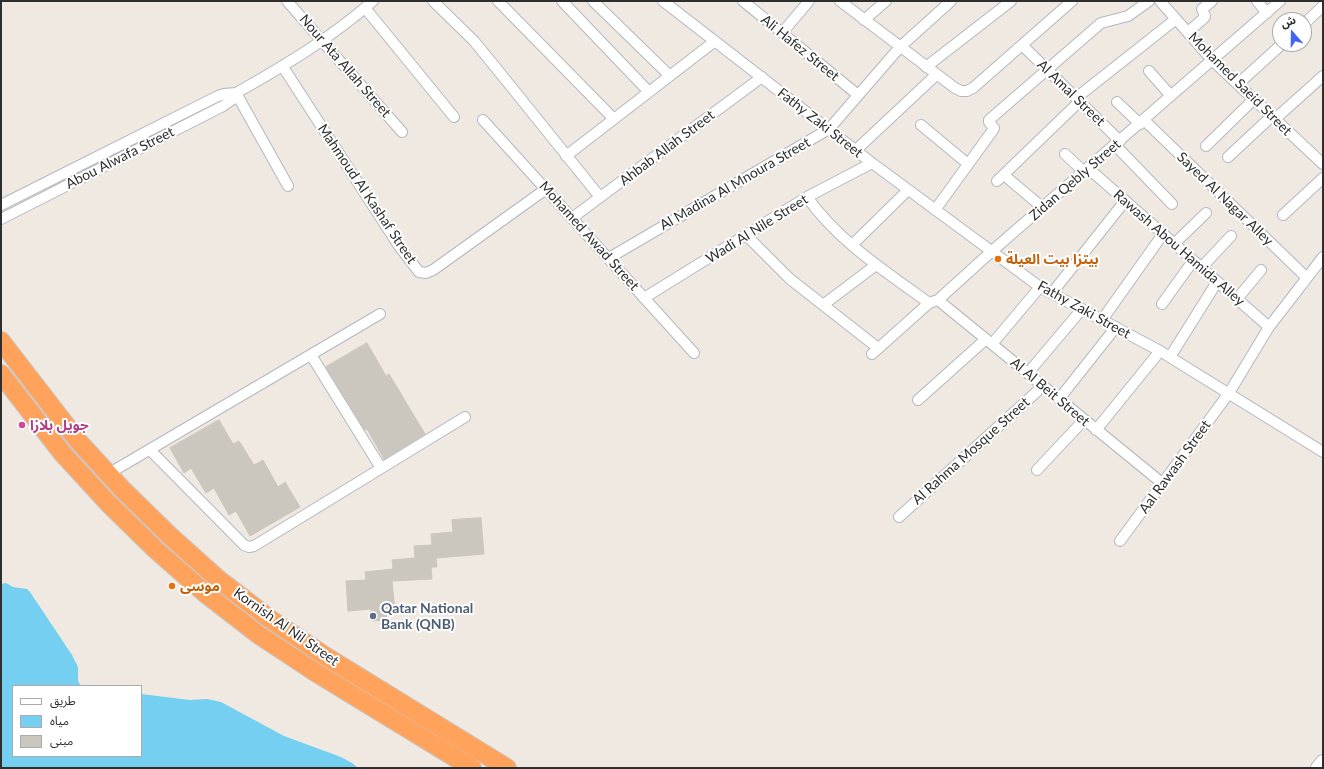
<!DOCTYPE html>
<meta charset="utf-8">
<style>
body{margin:0}
#map{position:relative;width:1324px;height:769px;overflow:hidden;background:#efe9e1;font-family:Lato,"Noto Sans Arabic",sans-serif}
canvas{display:block}
.frame{position:absolute;inset:0;border:2px solid #2e2e2e;pointer-events:none}
.legend{position:absolute;left:12px;top:685px;width:130px;height:72px;box-sizing:border-box;background:#fff;border:1px solid #ababab;margin:0;padding:5px 7px;list-style:none;font-size:12px;color:#2e2e2e}
.legend li{display:flex;align-items:center;gap:8px;height:20px}
.legend b{width:20px;border:1px solid #ababab}
.north{position:absolute;left:1272px;top:12px;width:40px;height:40px;box-sizing:border-box;background:#fff;border:1px solid #ababab;border-radius:50%;rotate:340deg;font-size:11px;font-weight:700;line-height:16px;text-align:center;color:#2e2e2e}
.north::after{content:'';display:block;margin:auto;width:14px;height:18px;background:#4264fb;clip-path:polygon(50% 0,100% 100%,50% 72%,0 100%)}
</style>
<div id="map">
<canvas width="1324" height="769"></canvas>
<div class="frame"></div>
<ul class="legend">
<li><b style="height:5px;background:#fff"></b>طريق</li>
<li><b style="height:11px;background:#75cff0"></b>مياه</li>
<li><b style="height:11px;background:#cbc7bf"></b>مبنى</li>
</ul>
<div class="north">ش</div>
</div>
<script>
const g = document.querySelector('canvas').getContext('2d');
g.lineJoin = 'round';
function paint(path, color) {
  g.fillStyle = color;
  g.fill(path, 'evenodd');
}
function strokePath(path, color, width, dash) {
  g.strokeStyle = color;
  g.lineWidth = width;
  g.lineCap = dash ? 'butt' : 'round';
  g.setLineDash(dash || []);
  g.stroke(path);
}
function write(font, color, halo, rows, align = 'center') {
  g.font = font + ' Lato,"Noto Sans Arabic",sans-serif';
  g.lineWidth = 4;
  g.setLineDash([]);
  g.textBaseline = 'middle';
  g.strokeStyle = halo;
  g.fillStyle = color;
  for (const [text, x, y, turn = 0] of rows) {
    g.save();
    g.translate(x, y);
    g.rotate((+turn || 0) * Math.PI / 180);
    g.textAlign = isNaN(turn) ? turn : align;
    if (halo) g.strokeText(text, 0, 0);
    g.fillText(text, 0, 0);
    g.restore();
  }
}
paint(new Path2D(`
 M6 583 13 587 27 589 30 592 72 655 78 667V681L81 686H13V756H141V694L190 700 207 699 221 702 284 736 341 757 352 763 358 768H1V584Z`), '#75cff0');
const building = new Path2D(`
 M367 343 386 376 389 374 425 434 384 459 367 429 365 430 326 367Z
 M219 420 233 444 239 441 254 465 263 460 278 487 285 482 300 507 250 536 236 511 229 515 214 488 206 493 191 468 184 473 170 448Z
 M481 518 484 554 436 558 437 567H431L432 579 392 581 395 611H386L387 620 372 621 371 609 348 611 346 581 366 580 365 572 393 569 392 560 415 558 414 546 432 545 431 534 453 532 452 520Z`);
paint(building, '#cbc7bf');
strokePath(building, '#cbc5ba', 1);
const street = new Path2D(`
 M287 1 402 132
 M433 1 474 41 492 63 600 197
 M498 1 614 119
 M562 1 649 92
 M593 1 670 76
 M663 1 872 163 1040 287 1160 351 1323 452
 M743 1 858 95
 M840 1 955 88 961 91H967L973 88 1072 1
 M1160 1 1212 60 1323 164
 M1257 1 1267 13
 M365 8 454 117
 M864 20 886 1
 M1304 24 1323 6
 M1188 32 1204 18 1205 16 1202 9 1212 1
 M782 33 809 1
 M1022 45 1120 141
 M283 67 399 246 419 272 426 273 433 270 546 189
 M926 67 1011 1
 M1149 71 1171 96
 M1238 84 1282 44
 M236 93 288 186
 M1076 98 1176 19
 M1117 102 1140 124
 M1275 119 1323 76
 M483 120 694 353
 M1144 120 1307 278
 M921 125 968 164
 M1115 145 1172 204
 M1206 146 1254 99
 M856 150 936 75
 M1065 154 1084 172
 M566 156 715 41
 M1228 157 1272 116
 M1088 168 1269 327
 M1004 175 1043 208
 M997 181 1080 101
 M807 197C838 241 886 272 929 303
 M1 205 218 96 224 94 236 93
 M935 210 993 130 994 128 989 122V120L1101 23 1128 16 1149 1
 M1283 215 1323 178
 M572 218 762 77
 M1 219 223 106 233 99 236 93C284 66 331 38 373 1
 M746 235 790 279 878 348
 M1174 244 1206 213
 M852 245 908 190
 M609 258 829 129 900 47 951 1
 M1201 268 1231 236
 M1052 293 1125 201
 M644 298 807 197 872 163
 M1237 299 1261 270
 M938 300 1162 483
 M1162 304 1193 261
 M823 305 876 265
 M1102 320 1163 234
 M992 344 1040 287
 M872 354 929 303 938 300 992 251 1280 1
 M311 355 381 468
 M1170 357 1217 282
 M1028 373 1082 309
 M1059 399 1116 327
 M918 400 986 339
 M1096 430 1160 351
 M150 450 244 545 249 547 254 546 465 417
 M1037 470 1084 420
 M108 474 380 314
 M899 517 1043 386
 M1120 541 1229 393 1269 327 1323 257`);
const secondary = new Path2D(`
 M1318 768 1323 762`);
const highway = new Path2D(`
 M1 341 79 442 123 490 169 535 218 579 270 619 325 656 507 768
 M1 374 63 454 108 503 155 549 206 594 259 635 315 672 472 768`);
strokePath(street, '#b4b7c1', 12);
strokePath(secondary, '#b4b7c1', 16);
strokePath(highway, '#c9c9c9', 20);
strokePath(street, '#fff', 10);
strokePath(secondary, '#fff', 14);
strokePath(highway, '#ffa35c', 18);
for (const [x, y, r, color] of [
 [998,259,4,"#e8710a"],
 [22,425,4,"#d1479c"],
 [172,586,4,"#e8710a"],
 [373,616,4,"#5c6f8a"]
]) {
  const dot = new Path2D();
  dot.arc(x, y, r, 0, 2 * Math.PI);
  g.fillStyle = color;
  g.fill(dot);
  strokePath(dot, '#fff', 1.5);
}
write('14px', '#2e2e2e', '#fff', [
 ["Ali Hafez Street",800,48,39],
 ["Nour Ata Allah Street",345,66,49],
 ["Mohamed Saeid Street",1240,84,45],
 ["Al Amal Street",1071,93,44],
 ["Fathy Zaki Street",820,123,38],
 ["Ahbab Allah Street",667,148,-37],
 ["Abou Alwafa Street",120,158,-27],
 ["Zidan Qebly Street",1075,180,-41],
 ["Al Madina Al Mnoura Street",735,184,-30],
 ["Mahmoud Al Kashaf Street",367,194,56],
 ["Sayed Al Nagar Alley",1225,199,44],
 ["Wadi Al Nile Street",757,229,-32],
 ["Mohamed Awad Street",589,236,48],
 ["Rawash Abou Hamida Alley",1179,248,41],
 ["Fathy Zaki Street",1084,310,29],
 ["Al Al Beit Street",1050,392,40],
 ["Al Rahma Mosque Street",971,451,-42],
 ["Aal Rawash Street",1175,467,-54],
 ["Kornish Al Nil Street",286,627,35]
]);
write('bold 14px', '#c56008', '#fff', [
 ["بيتزا بيت العيلة",1006,259],
 ["موسى",180,586]
], 'left');
write('bold 14px', '#b23c85', '#fff', [
 ["جويل بلازا",30,425]
], 'left');
write('bold 14px', '#4e5e75', '#fff', [
 ["Qatar National",381,608],
 ["Bank (QNB)",381,624]
], 'left');
</script>
